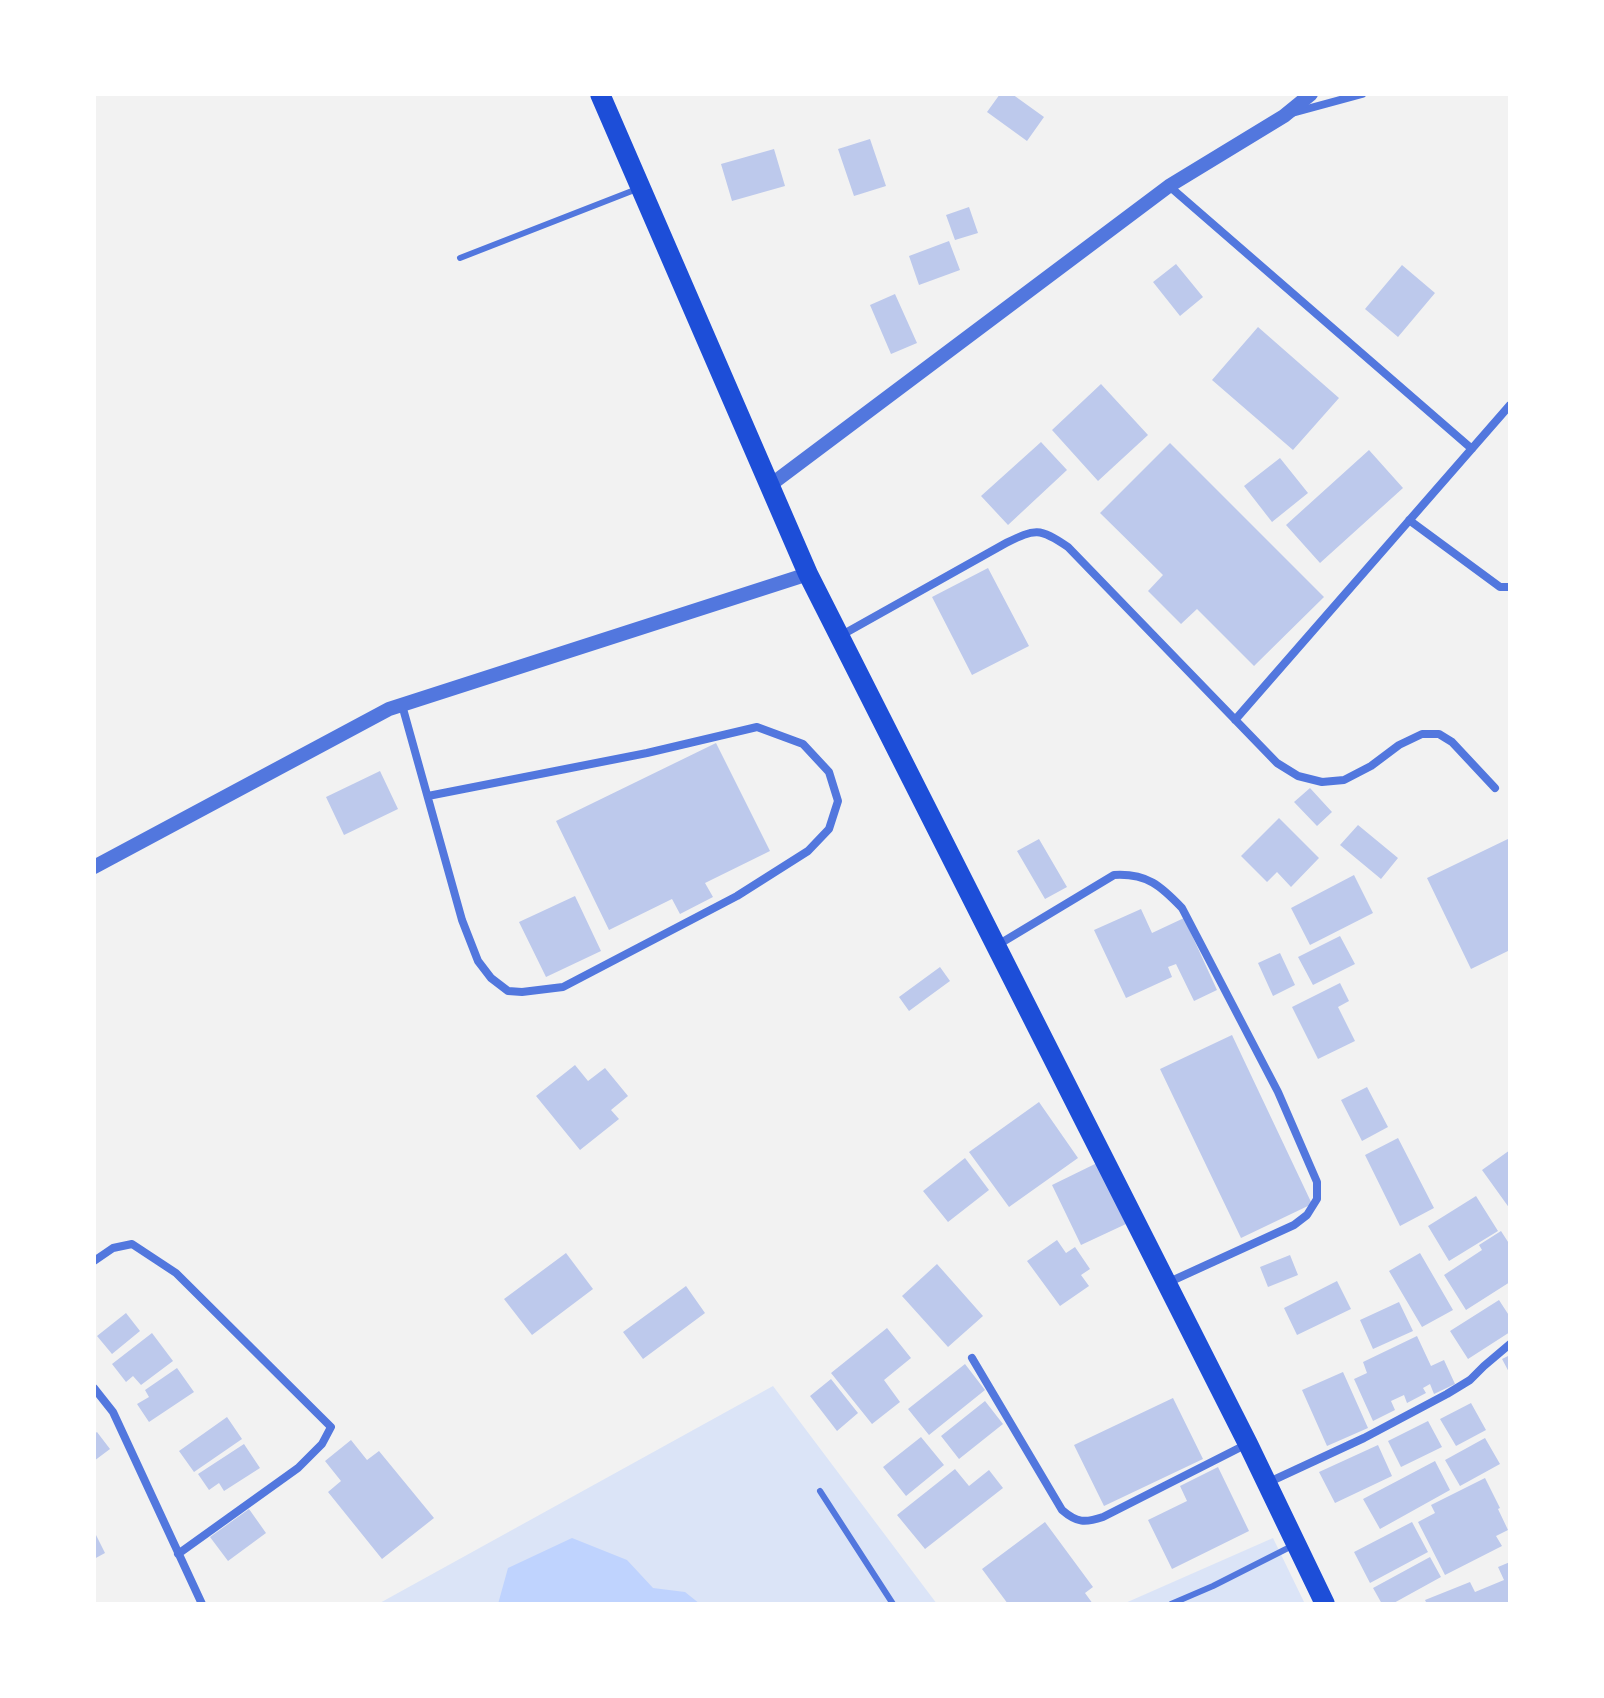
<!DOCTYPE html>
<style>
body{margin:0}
#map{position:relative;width:1604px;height:1698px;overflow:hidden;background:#f2f2f2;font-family:"Noto Sans",sans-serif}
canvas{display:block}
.frame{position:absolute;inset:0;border:96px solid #fff;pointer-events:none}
</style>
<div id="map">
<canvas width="1604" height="1698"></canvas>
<div class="frame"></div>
</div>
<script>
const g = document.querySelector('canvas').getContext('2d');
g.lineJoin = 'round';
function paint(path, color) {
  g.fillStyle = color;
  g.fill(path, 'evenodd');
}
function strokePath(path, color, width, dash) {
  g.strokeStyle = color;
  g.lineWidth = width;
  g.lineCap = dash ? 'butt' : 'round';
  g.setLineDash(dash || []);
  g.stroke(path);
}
paint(new Path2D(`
 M773 1386 937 1604H378Z
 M1273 1538 1305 1604H1123Z`), '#dbe4f7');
paint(new Path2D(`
 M572 1538 627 1560 653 1588 685 1592 700 1604H498L508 1568Z`), '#bfd3fe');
paint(new Path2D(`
 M1000 94H1012L1044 117 1027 141 987 112Z
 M870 139 886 186 854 196 838 149Z
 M774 149 785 186 732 201 721 164Z
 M969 207 978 233 955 240 946 215Z
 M949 241 960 270 919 285 909 256Z
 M1176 264 1203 297 1180 316 1153 282Z
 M1402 265 1435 293 1398 337 1365 309Z
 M895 294 917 343 891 354 870 305Z
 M1258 327 1339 398 1293 450 1212 380Z
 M1101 384 1148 435 1098 481 1052 430Z
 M1041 442 1067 470 1008 525 981 496Z
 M1170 443 1324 597 1254 666 1197 609 1181 624 1148 591 1163 575 1100 513Z
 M1369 450 1403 488 1320 563 1286 525Z
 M1280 458 1308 493 1272 522 1244 486Z
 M988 568 1029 646 972 675 932 597Z
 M716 743 770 851 705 883 713 897 680 914 672 899 609 930 556 821Z
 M380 771 398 809 344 835 326 797Z
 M1310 788 1332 812 1317 826 1294 802Z
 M1279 818 1319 858 1291 887 1277 872 1267 882 1241 856Z
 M1358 825 1398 858 1381 879 1340 845Z
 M1510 838V950L1471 969 1427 878Z
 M1039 839 1067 887 1045 899 1017 851Z
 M1354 875 1373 913 1310 945 1291 908Z
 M575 896 601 951 546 977 519 922Z
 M1141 909 1152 933 1184 918 1217 990 1194 1001 1176 964 1168 967 1172 977 1126 998 1094 930Z
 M1340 936 1355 964 1313 985 1298 957Z
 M1280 953 1295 985 1273 996 1258 963Z
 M940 967 950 981 909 1011 899 997Z
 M1340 983 1349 1001 1338 1007 1355 1041 1318 1059 1292 1007Z
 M1232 1035 1312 1204 1241 1238 1160 1069Z
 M575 1065 588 1081 605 1068 628 1096 611 1110 619 1119 580 1150 536 1096Z
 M1367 1087 1388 1127 1362 1141 1341 1100Z
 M1039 1102 1078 1158 1009 1207 969 1152Z
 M1398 1138 1434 1208 1400 1226 1365 1155Z
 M1510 1150V1209L1482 1170Z
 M965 1158 989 1190 948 1222 923 1191Z
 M1097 1163 1126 1224 1081 1245 1052 1185Z
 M1476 1196 1498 1231 1449 1261 1428 1226Z
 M1501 1231 1510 1245V1282L1466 1310 1444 1275 1482 1250 1479 1245Z
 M1057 1240 1066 1253 1075 1247 1090 1269 1081 1275 1089 1286 1060 1306 1027 1261Z
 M566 1253 593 1289 532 1335 504 1299Z
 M1420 1253 1453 1310 1422 1327 1389 1271Z
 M1290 1255 1298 1275 1268 1287 1260 1267Z
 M937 1264 983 1316 948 1347 902 1296Z
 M1337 1281 1351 1309 1297 1335 1284 1308Z
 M686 1286 705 1313 643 1359 623 1332Z
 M1499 1300 1510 1317V1332L1468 1359 1450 1331Z
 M1399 1302 1413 1331 1373 1349 1360 1320Z
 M126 1313 140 1331 112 1354 97 1336Z
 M887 1328 911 1358 884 1380 900 1402 872 1424 831 1373Z
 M152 1333 173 1361 141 1385 133 1376 126 1382 112 1364Z
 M1417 1336 1431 1366 1444 1360 1455 1384 1434 1394 1430 1384 1423 1388 1426 1393 1407 1403 1404 1395 1391 1401 1395 1410 1373 1421 1354 1379 1367 1373 1363 1362Z
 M1510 1355V1374L1502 1359Z
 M965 1364 985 1390 929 1435 908 1409Z
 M177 1368 194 1392 149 1422 137 1404 149 1397 145 1390Z
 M1343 1372 1368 1428 1327 1446 1302 1390Z
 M831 1379 858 1413 837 1431 810 1396Z
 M1173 1398 1203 1459 1104 1506 1074 1445Z
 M985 1401 1003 1424 959 1459 941 1436Z
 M1471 1403 1486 1430 1456 1446 1440 1419Z
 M227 1417 242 1439 194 1472 179 1451Z
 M1428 1421 1442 1447 1401 1467 1388 1441Z
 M97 1432 110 1449 94 1461V1434Z
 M921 1437 944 1465 906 1496 883 1467Z
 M1485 1438 1500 1464 1460 1486 1445 1460Z
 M351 1440 367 1460 379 1451 434 1518 382 1559 328 1492 341 1481 325 1461Z
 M244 1444 260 1468 224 1491 219 1483 209 1490 198 1474Z
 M1378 1445 1392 1476 1335 1503 1319 1472Z
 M1435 1461 1450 1490 1380 1529 1363 1499Z
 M1218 1467 1249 1531 1172 1569 1148 1520 1187 1501 1180 1486Z
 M955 1469 969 1486 989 1470 1003 1488 925 1549 897 1515Z
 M1485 1478 1500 1508 1498 1509 1508 1530 1496 1536 1502 1546 1445 1575 1418 1522 1435 1513 1431 1505Z
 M249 1509 266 1533 228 1561 210 1537Z
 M1045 1522 1093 1587 1085 1593 1093 1604H1008L982 1569Z
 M1412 1522 1428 1552 1370 1583 1354 1552Z
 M94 1531 105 1553 94 1559Z
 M1430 1557 1441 1577 1392 1604H1382L1373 1588Z
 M1510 1562V1604H1427L1425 1600 1470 1582 1475 1592 1504 1580 1498 1567Z`), '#bdc9ec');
strokePath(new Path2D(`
 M460 258 637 189
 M820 1491 893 1604
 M1171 1604 1213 1586 1294 1545`), '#5277de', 6);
strokePath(new Path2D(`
 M1292 113 1362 94
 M1169 186 1472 449
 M1409 520 1500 587H1510
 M840 636 1006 543C1035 529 1039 527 1068 547L1277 763 1298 776 1322 782 1344 780 1371 766 1399 745 1422 734H1439L1452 742 1495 788
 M402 705 462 920 478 961 491 978 508 991 522 992 563 987 737 896 808 851 829 829 838 801 829 772 803 744 757 727 647 753 428 796
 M1235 720 1510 405
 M996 946 1114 875C1147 873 1161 886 1182 908L1278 1092 1317 1182V1199L1307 1215 1294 1225 1167 1283
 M94 1261 113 1248 132 1244 176 1273 331 1427 322 1444 298 1468 178 1554
 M972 1358 1062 1510C1077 1523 1085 1523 1103 1517L1247 1444
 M94 1388 113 1412 202 1604
 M1267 1483 1364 1438 1447 1394 1470 1380 1484 1366 1510 1344`), '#5277de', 8);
strokePath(new Path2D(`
 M769 486 1169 186 1284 116 1311 94
 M94 867 389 709 808 574`), '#5277de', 14);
strokePath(new Path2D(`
 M600 94 808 574 1248 1444 1325 1604`), '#1d4ed8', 20);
</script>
